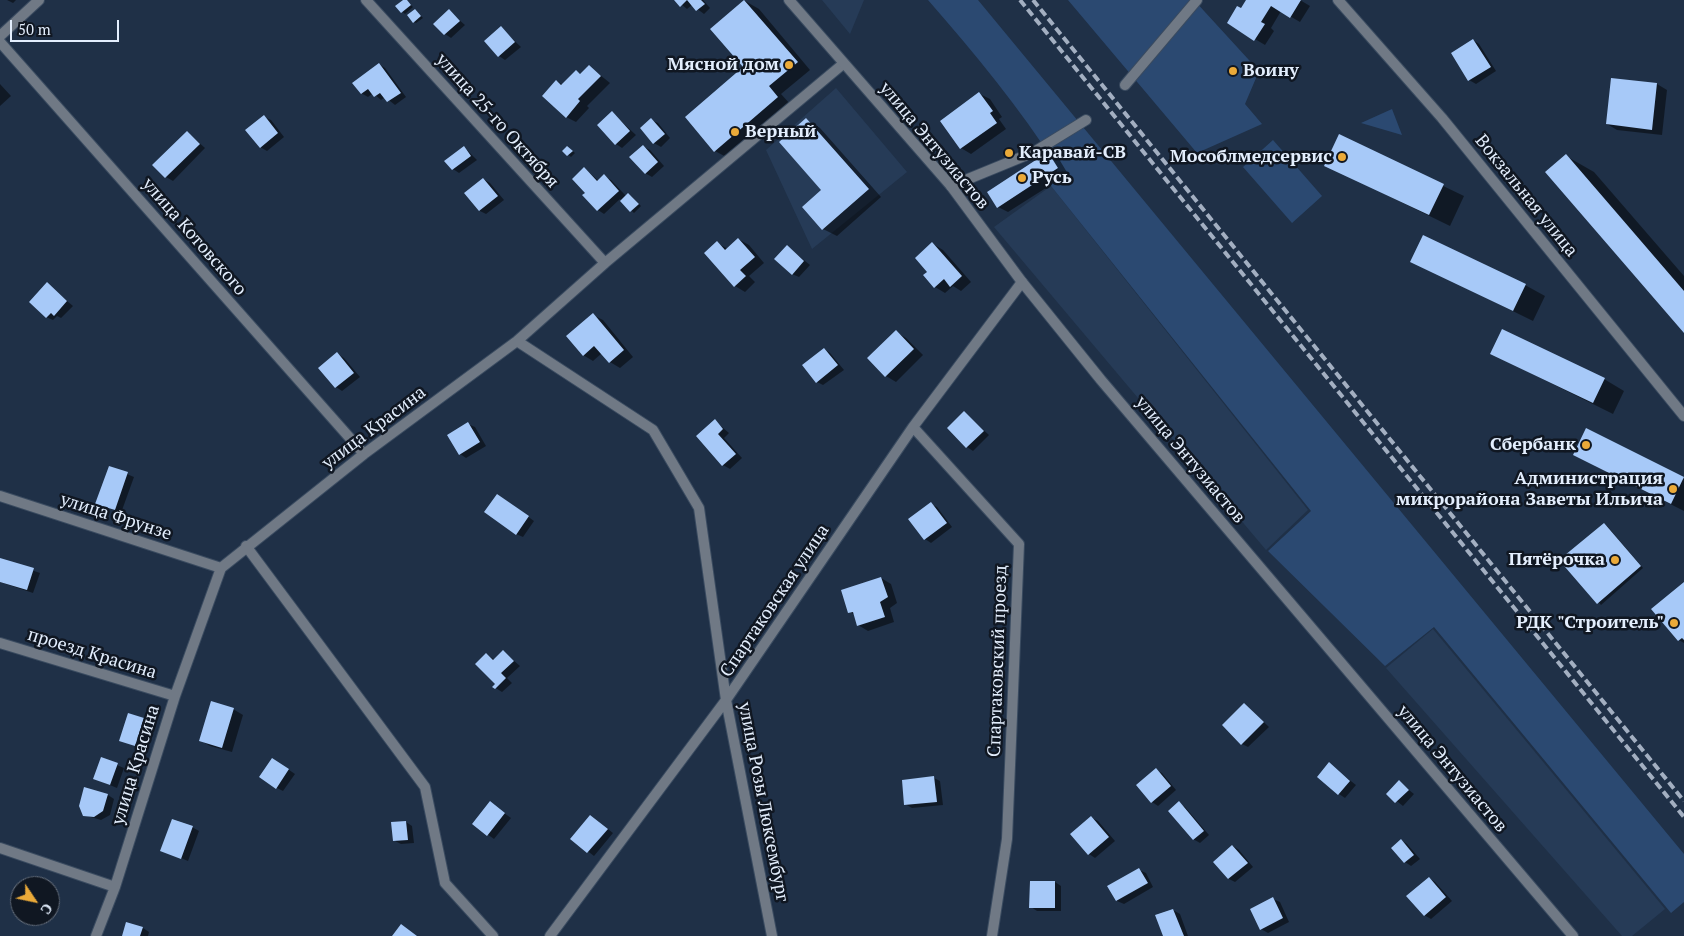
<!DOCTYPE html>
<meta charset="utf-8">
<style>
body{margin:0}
#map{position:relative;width:1684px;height:936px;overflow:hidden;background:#1f3047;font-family:"PT Serif",serif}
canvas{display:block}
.north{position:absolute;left:10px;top:876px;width:50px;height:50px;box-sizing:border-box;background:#101722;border:1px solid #646d7a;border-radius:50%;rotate:124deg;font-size:14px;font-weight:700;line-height:20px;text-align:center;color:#e3eefd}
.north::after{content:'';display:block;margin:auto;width:18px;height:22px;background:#ebaa39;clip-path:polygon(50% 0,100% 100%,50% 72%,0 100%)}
.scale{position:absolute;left:10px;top:20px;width:109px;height:22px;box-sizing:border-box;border:2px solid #e3eefd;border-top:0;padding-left:6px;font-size:15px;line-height:18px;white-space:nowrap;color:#e3eefd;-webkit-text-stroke:4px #101722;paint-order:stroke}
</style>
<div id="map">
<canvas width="1684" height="936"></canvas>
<div class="north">С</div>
<div class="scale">50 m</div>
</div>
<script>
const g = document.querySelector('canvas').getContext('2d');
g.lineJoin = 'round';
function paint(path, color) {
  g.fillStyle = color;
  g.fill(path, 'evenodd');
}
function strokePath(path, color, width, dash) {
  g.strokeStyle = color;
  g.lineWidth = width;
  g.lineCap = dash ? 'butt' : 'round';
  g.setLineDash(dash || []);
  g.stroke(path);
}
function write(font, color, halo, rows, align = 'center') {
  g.font = font + ' "PT Serif",serif';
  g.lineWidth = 5;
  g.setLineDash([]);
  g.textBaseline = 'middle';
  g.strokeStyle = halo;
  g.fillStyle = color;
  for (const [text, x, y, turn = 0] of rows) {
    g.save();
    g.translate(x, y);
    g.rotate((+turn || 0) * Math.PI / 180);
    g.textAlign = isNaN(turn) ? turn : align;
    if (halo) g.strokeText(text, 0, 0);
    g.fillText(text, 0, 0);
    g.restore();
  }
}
paint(new Path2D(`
 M822 0H864L850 34Z
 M836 88 907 172 812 249 766 150Z
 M1051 186 1308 510 1266 550 994 227Z
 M1433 629 1665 909 1632 936H1622L1386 668Z`), '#263b57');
paint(new Path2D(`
 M928 0H978L1684 854V902L1671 913 1434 627 1385 666 1268 551 1311 511 1051 186 1058 168C1020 108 975 54 928 0Z
 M1068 0H1194L1259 71 1245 104 1262 124 1197 153Z
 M1392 109 1402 135 1361 123Z
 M1273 140 1322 196 1292 223 1243 167Z`), '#2b4971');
paint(new Path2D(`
 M7 0H16L13 3Z
 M405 0 413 7 405 14 397 7Z
 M676 0H703L710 8 704 14 692 5 687 9Z
 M1247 0H1300L1310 6 1300 22 1281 11 1271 28 1274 31 1265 45 1228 23Z
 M745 1 759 9 810 70 781 94 791 105 728 158 715 151 745 67 712 29Z
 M415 10 423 18 416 23 414 22Z
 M449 11 465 25 451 38 445 34Z
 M501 28 521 47 505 60 499 56 486 41Z
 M1473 40 1479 44 1496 71 1476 84 1469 80Z
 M379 64 385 68 406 97 395 105 385 97 381 100 373 93 368 97 361 93Z
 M589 66 610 83 587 106 589 108 576 122 566 117 557 81 563 85 576 71 581 74Z
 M1612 80 1657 84 1667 90 1662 135 1617 130 1607 124Z
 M0 84 11 96 0 106Z
 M980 94 990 99 1002 117 999 119 1006 129 971 154 961 148 942 121Z
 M612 113 636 135 622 148 616 144Z
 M264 117 271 120 284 137 267 151 260 147Z
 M651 120 658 123 670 138 661 147 654 143Z
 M806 120 820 128 881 197 837 236 823 229V190Z
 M187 132 205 148 173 181 166 177Z
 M1339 136 1464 196 1450 226 1325 165Z
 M464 147 477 160 459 173 453 169Z
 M644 147 650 150 664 166 652 177 645 173Z
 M570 149 575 153 571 157 564 151Z
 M1049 154 1059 159 1068 174 1008 212 998 207Z
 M1566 156 1594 172 1684 276V331Z
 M585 169 599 181 604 176 611 180 626 196H631L641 206 634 213 620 199 604 214 598 210Z
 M483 179 490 183 504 200 486 214 480 211 466 193Z
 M738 239 749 245 764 263 749 276 755 282 745 292 735 286 717 243 728 249Z
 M933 244 943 250 971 282 961 291 953 286 945 293 935 287 925 275 929 272Z
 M788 247 810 265 799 277 792 274Z
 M1411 261 1525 285 1545 296 1533 321Z
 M47 284 73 306 61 318 57 316 53 320 46 317Z
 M593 315 603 320 633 357 620 368 610 362 602 353 593 361 583 355Z
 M896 332 906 338 923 355 896 382 886 376Z
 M824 349 830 353 844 370 823 385 817 382Z
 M338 354 344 358 360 377 342 391 336 387Z
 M1492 354 1604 379 1624 391 1613 414Z
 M964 412 989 435 973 451 967 447Z
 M715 421 729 433 724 438 742 458 730 469 723 465 697 436Z
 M468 424 475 427 486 446 466 458 460 454Z
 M1587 430 1684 479V511L1595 466Z
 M110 467 134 477 121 513 97 503Z
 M504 499 534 521 523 537 516 534Z
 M931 504 937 507 952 527 931 543 925 539Z
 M1607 526 1643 568 1601 605 1561 560Z
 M0 559 40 573 33 593 0 582Z
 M881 578 891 584 897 603 890 608 894 622 868 631 858 625 855 615 850 612Z
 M1684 584V643L1679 640Z
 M504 652 520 666 507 678 512 683 502 692 494 687 496 684 486 654 495 660Z
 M1245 704 1269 727 1248 747 1242 744Z
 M233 709 243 715 232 752 210 746 200 740Z
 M143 719 150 722 142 748V746L120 740Z
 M102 759 124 768 117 788 95 779Z
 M279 763 295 774 283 791 277 788Z
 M1329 764 1356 785 1345 798 1339 794Z
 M1156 770 1162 773 1176 790 1158 806 1152 802Z
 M934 778 940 781 943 805 912 808 905 804Z
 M1399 782 1414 794 1403 806 1388 794Z
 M108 795 114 799 110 815 101 820 84 815Z
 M490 803 511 818 494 839 473 824Z
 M1179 803 1185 807 1209 835 1200 843 1193 839Z
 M591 816 613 833 594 856 572 839Z
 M1092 818 1098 821 1115 841 1095 858 1089 854Z
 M406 822 412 826 414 843 401 844 395 841Z
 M192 827 199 831 188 861 162 850Z
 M1401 840 1407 844 1420 859 1411 866 1405 862Z
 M1233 846 1239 850 1253 867 1235 882 1229 879 1214 862Z
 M1139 870 1146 873 1153 887 1124 904 1117 901 1109 887Z
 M1429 878 1435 882 1452 901 1431 919 1424 915Z
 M1055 882 1061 886V911H1037L1031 907Z
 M1273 899 1280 902 1289 922 1268 933 1261 929Z
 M1173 910 1180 914 1188 936H1165Z
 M143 928 149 932 148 936H123Z`), '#0007');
paint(new Path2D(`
 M403 0H407L411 5 401 13 395 6Z
 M674 0H701L705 4 696 11 687 0 680 7Z
 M744 0 798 62 769 86 778 97 714 152 685 117 743 67 710 29Z
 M1246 0H1301L1290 18 1271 6 1261 22 1265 24 1254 41 1227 23 1237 6 1241 8Z
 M415 9 421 16 413 23 407 15Z
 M449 9 460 21 444 35 433 24Z
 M501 26 515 42 498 57 484 41Z
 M1473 39 1491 67 1468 81 1451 53Z
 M379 63 401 93 387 102 380 93 374 97 368 89 361 94 352 83Z
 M589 65 601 76 578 99 580 101 566 118 542 96 556 80 561 85 576 70 580 74Z
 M1611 78 1657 83 1652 130 1606 124Z
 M979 92 993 111 990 113 997 123 960 149 940 121Z
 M612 111 630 131 615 145 597 125Z
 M264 115 278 133 260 148 245 130Z
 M651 118 665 134 653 144 640 128Z
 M806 118 869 189 822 230 802 207 821 190 779 142Z
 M187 131 200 144 165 178 152 165Z
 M1339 134 1444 184 1429 215 1324 166Z
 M643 145 658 162 645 174 629 157Z
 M464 146 471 156 452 170 444 161Z
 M567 146 573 151 567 156 562 151Z
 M1048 152 1058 168 997 208 987 192Z
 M1566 154 1684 291V333L1545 172Z
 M584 167 597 181 604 174 619 191 597 211 582 195 585 193 572 179Z
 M483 178 498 196 479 211 464 193Z
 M628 193 639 204 630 212 620 201Z
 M1423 235 1526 284 1513 311 1410 262Z
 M738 238 755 257 740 270 746 276 734 287 704 253 717 241 725 250Z
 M932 242 962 276 950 287 944 279 934 288 923 275 927 272 915 258Z
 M787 245 804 261 792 275 774 259Z
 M47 282 67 301 54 316 51 313 46 318 29 302Z
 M593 313 624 350 609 363 594 346 583 356 566 336Z
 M1502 329 1605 378 1593 403 1490 354Z
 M896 330 914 349 885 377 867 358Z
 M824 348 838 365 816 383 802 365Z
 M337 352 354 373 335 388 318 368Z
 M964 411 984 431 966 448 947 428Z
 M715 419 723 429 718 434 736 454 722 466 696 436Z
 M468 422 480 442 459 455 447 435Z
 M1586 428 1684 477 1671 504 1573 455Z
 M109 466 128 472 115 510 95 504Z
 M497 494 529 516 516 535 484 512Z
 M931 502 947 523 924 540 908 519Z
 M1604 523 1641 566 1597 604 1559 560Z
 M0 558 34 568 27 590 0 582Z
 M881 577 888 597 880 602 885 617 857 626 853 612 848 613 841 590Z
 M1684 582V640L1682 638 1678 641 1651 609Z
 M503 650 514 661 501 673 506 678 495 689 492 687 495 684 475 664 486 653 493 660Z
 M211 701 234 708 222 748 199 741Z
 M1244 703 1264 722 1241 745 1222 725Z
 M128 713 144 718 135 746 119 741Z
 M101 757 118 763 110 785 93 779Z
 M272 758 289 769 276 789 259 777Z
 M1329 762 1350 781 1338 795 1317 777Z
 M1156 768 1171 786 1151 803 1136 785Z
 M934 776 937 802 904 805 902 780Z
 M1399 780 1409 790 1395 803 1386 794Z
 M84 787 108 794 103 811 94 817 83 816 79 806Z
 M490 801 505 813 487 836 472 824Z
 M1179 801 1204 831 1193 840 1168 811Z
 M590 815 608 829 587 853 570 839Z
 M1091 816 1109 837 1088 855 1070 834Z
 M172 819 193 826 181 859 160 851Z
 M406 821 408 840 393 841 391 822Z
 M1401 839 1414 855 1404 863 1391 848Z
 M1232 845 1248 863 1228 879 1213 862Z
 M1139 868 1148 883 1116 901 1107 886Z
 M1429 877 1446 897 1424 916 1406 896Z
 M1030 881H1055V908H1029Z
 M1273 897 1283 918 1260 930 1250 909Z
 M1173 909 1184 936H1163L1155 915Z
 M126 922 143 927 140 936H122Z
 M401 924 417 936H392Z`), '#a7c9f8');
const minor = new Path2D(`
 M366 0 605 263
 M0 36 39 0
 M0 42 364 454
 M1125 85 1197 0
 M951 186 1034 152 1086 120
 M517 341 653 430 699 508 726 700 772 936
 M913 427 1019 544 1007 839 992 936
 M0 496 221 568
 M246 546 425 787 445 883 493 936
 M0 643 175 696
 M0 848 115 887
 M96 936 115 887 175 696 221 568 364 454 517 341 605 263 843 64
 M550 936 726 700 913 427 1022 282`);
const tertiary = new Path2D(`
 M789 0 951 186 1022 282 1101 380 1573 936
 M1338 0 1442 118 1684 416`);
strokePath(minor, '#3a4b60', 12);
strokePath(tertiary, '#3a4b60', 12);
strokePath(minor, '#707985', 10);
strokePath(tertiary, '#707985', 10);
strokePath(new Path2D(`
 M1020 0 1684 817
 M1033 0 1684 801`), '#a3afc1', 4, [8, 4]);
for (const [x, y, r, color] of [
 [789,65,5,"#ebaa39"],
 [1233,71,5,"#ebaa39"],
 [735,132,5,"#ebaa39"],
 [1009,153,5,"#ebaa39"],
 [1342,157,5,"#ebaa39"],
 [1022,178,5,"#ebaa39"],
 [1586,445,5,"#ebaa39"],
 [1673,489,5,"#ebaa39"],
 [1615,560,5,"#ebaa39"],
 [1674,623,5,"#ebaa39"]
]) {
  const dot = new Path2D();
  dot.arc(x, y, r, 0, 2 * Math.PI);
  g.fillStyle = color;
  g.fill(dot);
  strokePath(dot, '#101722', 2);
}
write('bold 18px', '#e3eefd', '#101722', [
 ["Мясной дом",779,65],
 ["Воину",1243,71,"left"],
 ["Верный",745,132,"left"],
 ["Каравай-СВ",1019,153,"left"],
 ["Мособлмедсервис",1332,157],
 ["Русь",1032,178,"left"],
 ["Сбербанк",1576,445],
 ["Администрация",1663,479],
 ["микрорайона Заветы Ильича",1663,500],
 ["Пятёрочка",1605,560],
 ["РДК \"Строитель\"",1664,623]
], 'right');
write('18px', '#e3eefd', '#101722', [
 ["улица 25-го Октября",497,121,48],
 ["улица Энтузиастов",934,146,50],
 ["Вокзальная улица",1526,196,51],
 ["улица Котовского",194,237,49],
 ["улица Красина",374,428,-37],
 ["улица Энтузиастов",1190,460,50],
 ["улица Фрунзе",116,517,18],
 ["Спартаковская улица",775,601,-56],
 ["проезд Красина",92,654,17],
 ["Спартаковский проезд",998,661,-88],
 ["улица Красина",136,765,-73],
 ["улица Энтузиастов",1452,769,50],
 ["улица Розы Люксембург",763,802,79]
]);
</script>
